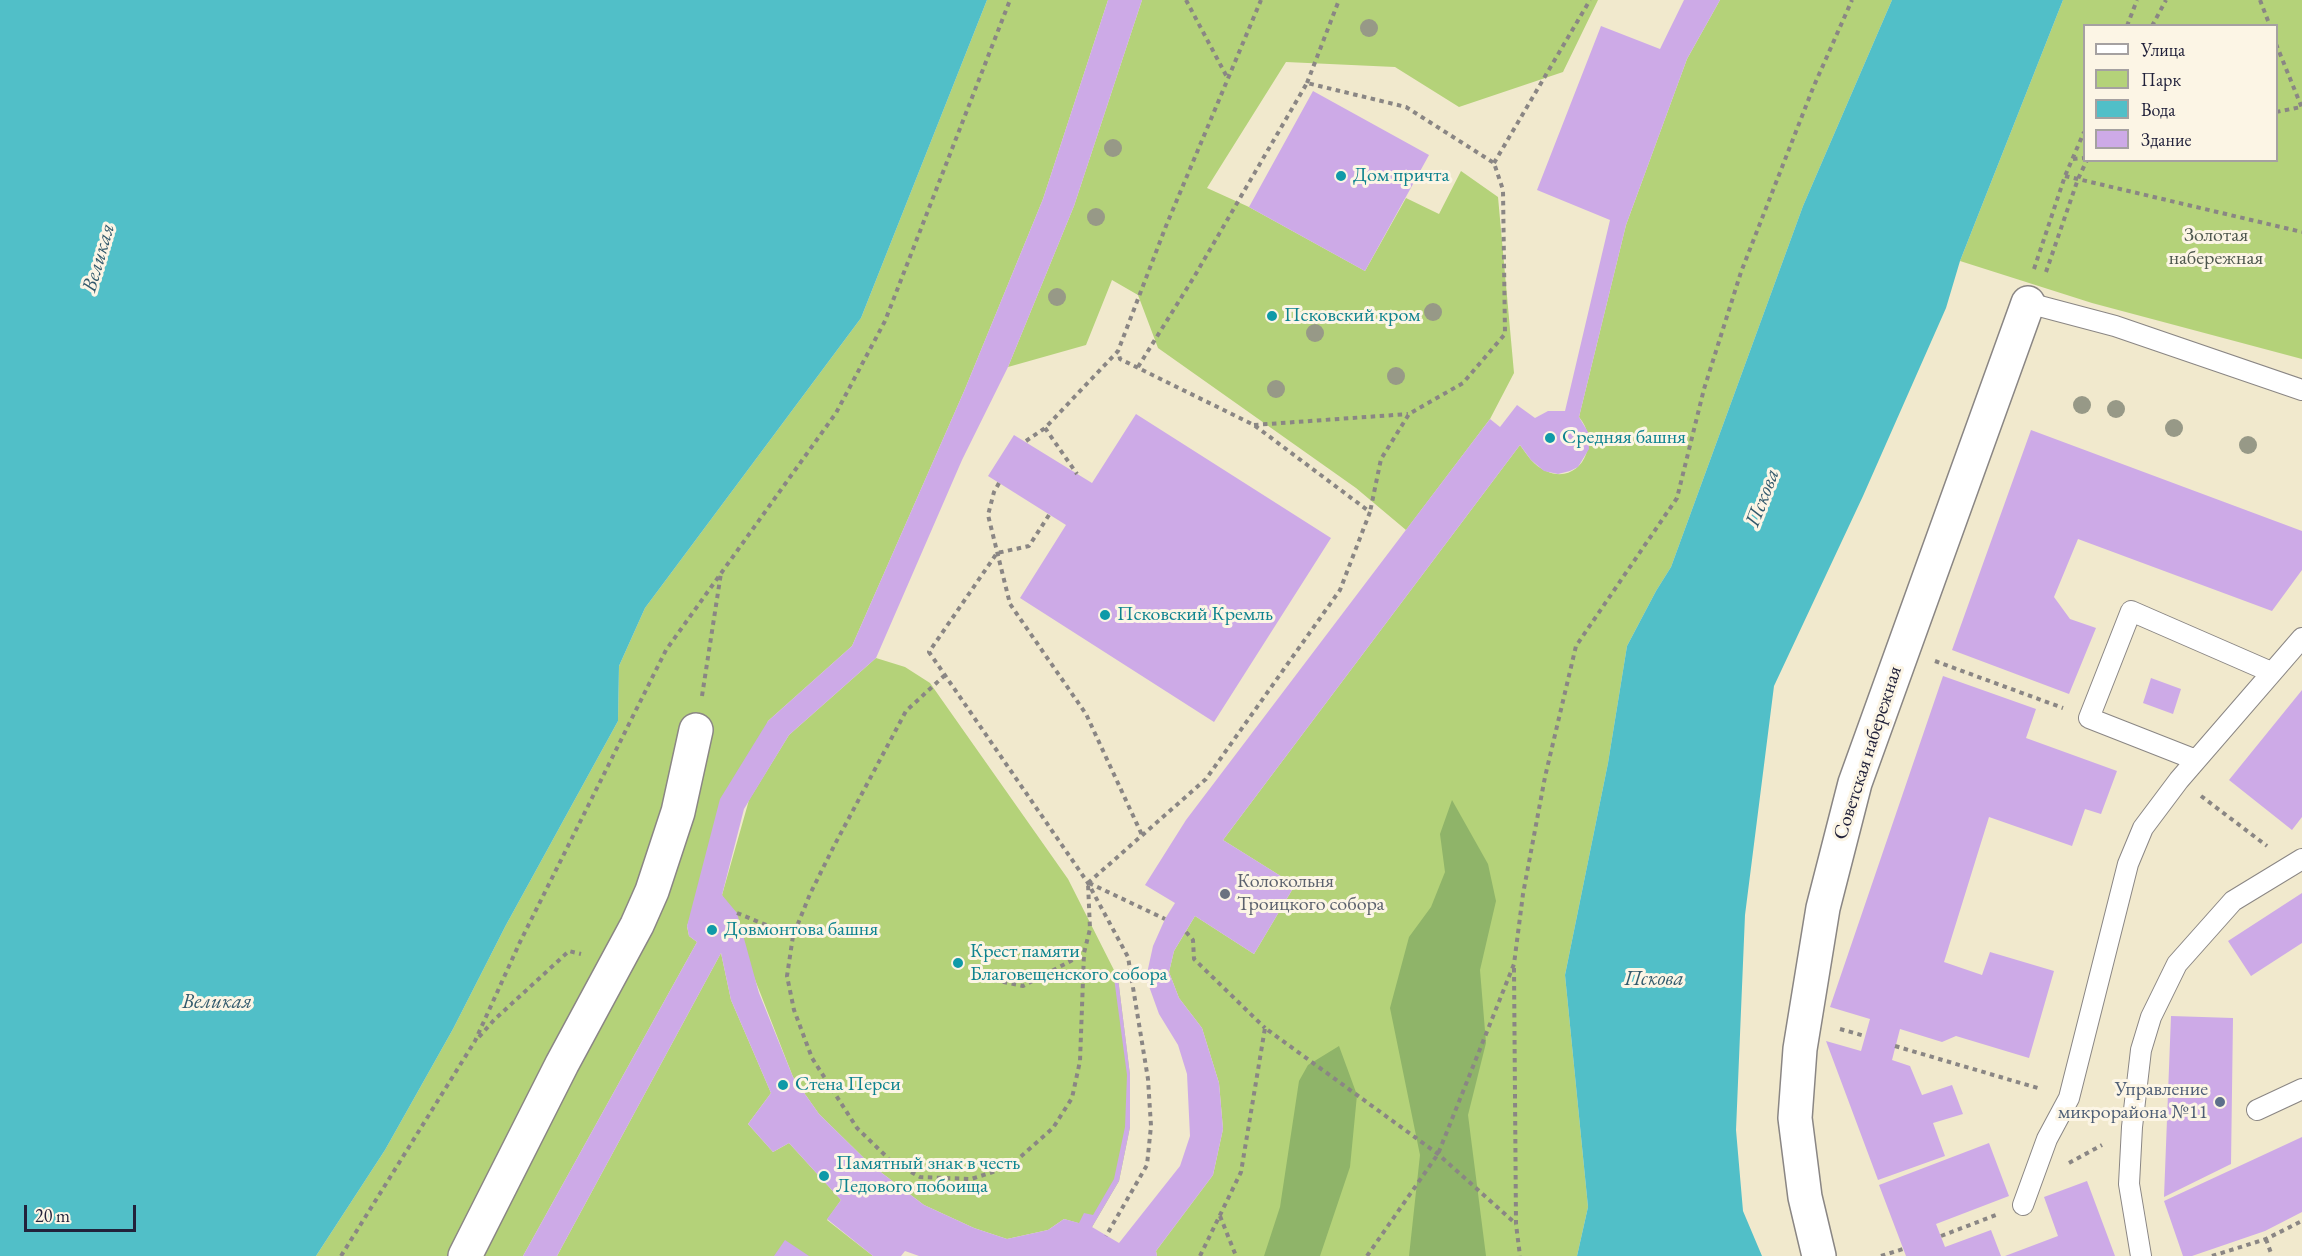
<!DOCTYPE html>
<meta charset="utf-8">
<style>
body{margin:0}
#map{position:relative;width:2302px;height:1256px;overflow:hidden;background:#f1e9cd;font-family:"EB Garamond",serif}
canvas{display:block}
.legend{position:absolute;left:2083px;top:24px;width:195px;height:138px;box-sizing:border-box;background:#fcf5e5;border:2px solid #a5a1a1;margin:0;padding:8px 10px;list-style:none;font-size:18px;color:#22223b}
.legend li{display:flex;align-items:center;gap:12px;height:30px}
.legend b{width:30px;border:2px solid #a5a1a1}
.scale{position:absolute;left:24px;top:1205px;width:112px;height:27px;box-sizing:border-box;border:3px solid #22223b;border-top:0;padding-left:8px;font-size:18px;line-height:21px;white-space:nowrap;color:#22223b;-webkit-text-stroke:4px #fcf5e5;paint-order:stroke}
</style>
<div id="map">
<canvas width="2302" height="1256"></canvas>
<ul class="legend">
<li><b style="height:8px;background:#fff"></b>Улица</li>
<li><b style="height:16px;background:#b4d279"></b>Парк</li>
<li><b style="height:16px;background:#51bfc8"></b>Вода</li>
<li><b style="height:16px;background:#cdaae7"></b>Здание</li>
</ul>
<div class="scale">20 m</div>
</div>
<script>
const g = document.querySelector('canvas').getContext('2d');
g.lineJoin = 'round';
function paint(path, color) {
  g.fillStyle = color;
  g.fill(path, 'evenodd');
}
function strokePath(path, color, width, dash) {
  g.strokeStyle = color;
  g.lineWidth = width;
  g.lineCap = dash ? 'butt' : 'round';
  g.setLineDash(dash || []);
  g.stroke(path);
}
function write(font, color, halo, rows, align = 'center') {
  g.font = font + ' "EB Garamond",serif';
  g.lineWidth = 6;
  g.setLineDash([]);
  g.textBaseline = 'middle';
  g.strokeStyle = halo;
  g.fillStyle = color;
  for (const [text, x, y, turn = 0] of rows) {
    g.save();
    g.translate(x, y);
    g.rotate((+turn || 0) * Math.PI / 180);
    g.textAlign = isNaN(turn) ? turn : align;
    if (halo) g.strokeText(text, 0, 0);
    g.fillText(text, 0, 0);
    g.restore();
  }
}
paint(new Path2D(`
 M987 0H1108L1043 199 965 389 852 646 768 721 687 926 689 936 697 942 523 1256H316L385 1150 453 1029 506 925 618 721 619 666 645 608 861 318Z
 M1142 0H1598L1563 72 1459 107 1395 67 1286 62 1207 188 1249 207 1365 271 1406 198 1439 214 1461 171 1498 197 1514 373 1490 419 1406 530 1356 488 1158 348 1138 295 1112 280 1086 345 1008 367 1074 206Z
 M1720 0H1892L1803 206 1671 567 1656 591 1627 646 1608 763 1565 975 1588 1207 1577 1256H1157L1156 1251 1213 1175 1223 1129 1219 1083 1202 1028 1179 998 1169 972 1174 951 1195 916 1254 954 1295 885 1223 840 1520 445C1527 455 1534 466 1546 471 1579 486 1602 444 1579 417L1626 225 1687 59Z
 M2063 0H2302V359L2092 303 1960 261ZM2084 26H2276V160H2084Z
 M876 658 905 667 930 683 1068 879 1118 978 1130 1075V1127L1119 1181 1092 1227 1064 1219 1048 1230 1007 1239 974 1228 924 1205 870 1164 819 1114 793 1077 722 895 749 800 789 735Z
 M721 953 731 1000 771 1093 748 1124 773 1152 789 1143 841 1200 827 1220 873 1256H557Z`), '#b4d279');
paint(new Path2D(`
 M1452 800 1488 864 1496 901 1480 970 1486 1043 1468 1115 1486 1256H1409L1420 1155 1390 1008 1409 937 1431 907 1445 872 1440 834Z
 M1339 1046 1357 1095 1350 1167 1320 1256H1264L1280 1207 1299 1081 1308 1065Z`), '#8fb469');
paint(new Path2D(`
 M0 0H987L861 318 645 608 619 666 618 721 506 925 453 1029 385 1150 316 1256H0Z
 M1892 0H2063L1960 261 1946 308 1863 496 1774 686 1745 915 1736 1130 1743 1211 1762 1256H1577L1588 1207 1565 975 1608 763 1627 646 1656 591 1671 567 1803 206Z`), '#51bfc8');
paint(new Path2D(`
 M1108 0H1142L1074 206 1008 367 962 460 876 658 789 735 744 809 722 895 737 913 759 993 793 1077 819 1114 870 1164 924 1205 974 1228 1007 1239 1048 1230 1064 1219 1079 1223 1084 1213 1093 1215 1114 1179 1125 1127 1127 1075 1114 978H1118L1130 1075V1127L1119 1181 1092 1227 1119 1243 1180 1166 1190 1136 1187 1074 1178 1045 1159 1014 1146 978 1153 946 1165 919 1175 903 1145 885 1186 820 1490 419 1500 427 1517 405 1535 418 1548 411H1565L1610 220 1537 190 1601 26 1660 49 1684 0H1720L1687 59 1626 225 1579 417 1588 432 1589 449 1578 467 1570 471 1558 474 1544 471 1531 460 1520 445 1223 840 1295 885 1254 954 1195 916 1174 951 1169 972 1179 998 1202 1028 1219 1083 1223 1129 1213 1175 1156 1251 1157 1256H919L905 1251 901 1256H873L827 1219 841 1200 789 1143 773 1152 748 1124 771 1093 731 1000 721 953 557 1256H523L697 942 689 936 687 926 720 799 768 721 852 646 965 389 1043 199Z
 M1313 91 1429 155 1365 271 1249 207Z
 M1136 414 1331 538 1214 722 1020 598 1066 525 988 476 1014 435 1092 483Z
 M2031 430 2302 531V570L2272 611 2078 539 2054 597 2070 619 2096 628 2069 694 1952 650Z
 M1943 676 2036 709 2026 738 2117 771 2101 814 2085 809 2072 846 1989 817 1944 962 1982 975 1990 952 2054 971 2029 1058 1956 1036 1942 1042 1900 1029 1892 1060 1910 1066 1922 1095 1952 1085 1963 1114 1933 1123 1945 1156 1878 1180 1826 1041 1861 1051 1870 1019 1830 1007Z
 M2151 678 2181 689 2173 714 2143 703Z
 M2302 690V817L2292 830 2229 780Z
 M2302 893V943L2251 976 2228 941Z
 M2171 1016 2233 1018 2231 1164 2164 1197Z
 M2302 1137V1212L2265 1231 2192 1256H2183L2164 1201Z
 M1989 1143 2009 1196 1936 1224 1945 1247 1991 1230 2001 1256H1906L1879 1185Z
 M2087 1181 2115 1256H2005L2058 1236 2044 1197Z
 M785 1240 809 1256H774Z`), '#cdaae7');
const lane = new Path2D(`
 M2028 303 2115 326 2302 390
 M2196 760 2089 718 2131 611 2271 672
 M2257 1110 2302 1089
 M2023 1205 2047 1139 2069 1098 2128 864 2143 828 2179 780 2302 638
 M2141 1256 2129 1184 2132 1127 2141 1050 2151 1017 2177 964 2233 901 2302 859`);
const street = new Path2D(`
 M465 1256 562 1064 637 925 652 891 678 812 696 730
 M1819 1256 1805 1197 1795 1118 1800 1049 1823 908 1855 783 2028 303`);
strokePath(lane, '#8a8684', 22);
strokePath(street, '#8a8684', 36);
strokePath(new Path2D(`
 M1186 0 1228 79
 M2260 0 2270 26
 M2127 26 2137 0
 M2152 26 2166 0
 M2276 44 2302 108
 M1307 83 1339 0
 M2276 112 2301 107
 M2073 159 2084 158
 M1494 163 1590 0
 M2065 176 2302 232
 M2034 269 2065 176 2084 132
 M2046 272 2078 179 2087 160
 M1138 367 1194 277 1307 83 1406 107 1494 163 1503 190 1505 334 1463 383 1409 414 1381 459 1370 512
 M1254 425 1408 414
 M1045 428 1077 474
 M1026 441 1045 428 1118 351 1166 226 1261 0
 M999 483 994 492 988 515 1010 604 1086 714 1142 835
 M1049 515 1029 546 997 553 929 652 1088 883 1128 957 1148 1079 1151 1126 1147 1165 1106 1236
 M1935 661 2063 708
 M945 675 906 711 834 846 810 894 793 936 787 976 794 1010 812 1058 857 1128 891 1161 920 1177 971 1179 1009 1167 1053 1128 1072 1098 1080 1061 1084 953 1090 929 1088 883
 M702 696 721 573
 M2201 796 2267 846
 M1088 883 1206 779 1340 590 1370 512 1254 425 1120 359 1118 351
 M1089 883 1165 919
 M737 913 793 936
 M1186 932 1193 940 1194 959 1265 1028
 M1514 968 1516 1224 1520 1256
 M994 980 1023 986 1084 954
 M1840 1029 1865 1036
 M479 1037 494 1020 569 951 581 954
 M1895 1046 2041 1089
 M2069 1163 2102 1145
 M1220 1216 1236 1256
 M1941 1236 1996 1215
 M2266 1239 2272 1256
 M341 1256 475 1041 520 942 666 650 836 413 885 321 1010 0
 M1200 1256 1241 1172 1265 1028 1438 1154 1516 1224
 M1367 1256 1438 1154 1514 964 1523 894 1545 777 1576 646 1677 498 1704 389 1741 272 1813 88 1852 0
 M1881 1256 1903 1249
 M2212 1256 2266 1239 2302 1221`), '#8a8684', 4, [4.5, 4.5]);
strokePath(lane, '#fff', 20);
strokePath(street, '#fff', 33);
g.fillStyle = '#979987';
for (const [x, y] of [
 [1369,28],
 [1113,148],
 [1096,217],
 [1057,297],
 [1433,312],
 [1315,333],
 [1396,376],
 [1276,389],
 [2082,405],
 [2116,409],
 [2174,428],
 [2248,445]
]) {
  g.beginPath();
  g.arc(x, y, 9, 0, 2 * Math.PI);
  g.fill();
}
for (const [x, y, r, color] of [
 [1341,176,6,"#0f9aa8"],
 [1272,316,6,"#0f9aa8"],
 [1550,438,6,"#0f9aa8"],
 [1105,615,6,"#0f9aa8"],
 [1225,894,6,"#6b7280"],
 [712,930,6,"#0f9aa8"],
 [958,963,6,"#0f9aa8"],
 [783,1085,6,"#0f9aa8"],
 [2220,1102,6,"#5c6f8a"],
 [824,1176,6,"#0f9aa8"]
]) {
  const dot = new Path2D();
  dot.arc(x, y, r, 0, 2 * Math.PI);
  g.fillStyle = color;
  g.fill(dot);
  strokePath(dot, '#fcf5e5', 2);
}
write('20px', '#0d838f', '#fcf5e5', [
 ["Дом причта",1353,176],
 ["Псковский кром",1284,316],
 ["Средняя башня",1562,438],
 ["Псковский Кремль",1117,615],
 ["Довмонтова башня",724,930],
 ["Крест памяти",970,952],
 ["Благовещенского собора",970,975],
 ["Стена Перси",795,1085],
 ["Памятный знак в честь",836,1164],
 ["Ледового побоища",836,1187]
], 'left');
write('20px', '#4e574e', '#fcf5e5', [
 ["Золотая",2216,236],
 ["набережная",2216,259]
]);
write('20px', '#22223b', '#fcf5e5', [
 ["Советская набережная",1868,753,-72]
]);
write('20px', '#5b616d', '#fcf5e5', [
 ["Колокольня",1237,882],
 ["Троицкого собора",1237,905]
], 'left');
write('20px', '#4e5e75', '#fcf5e5', [
 ["Управление",2208,1090],
 ["микрорайона №11",2208,1113]
], 'right');
write('italic 21px', '#32596c', '#fcf5e5', [
 ["Великая",99,258,-74],
 ["Пскова",1763,498,-69],
 ["Пскова",1654,979],
 ["Великая",217,1002]
]);
</script>
